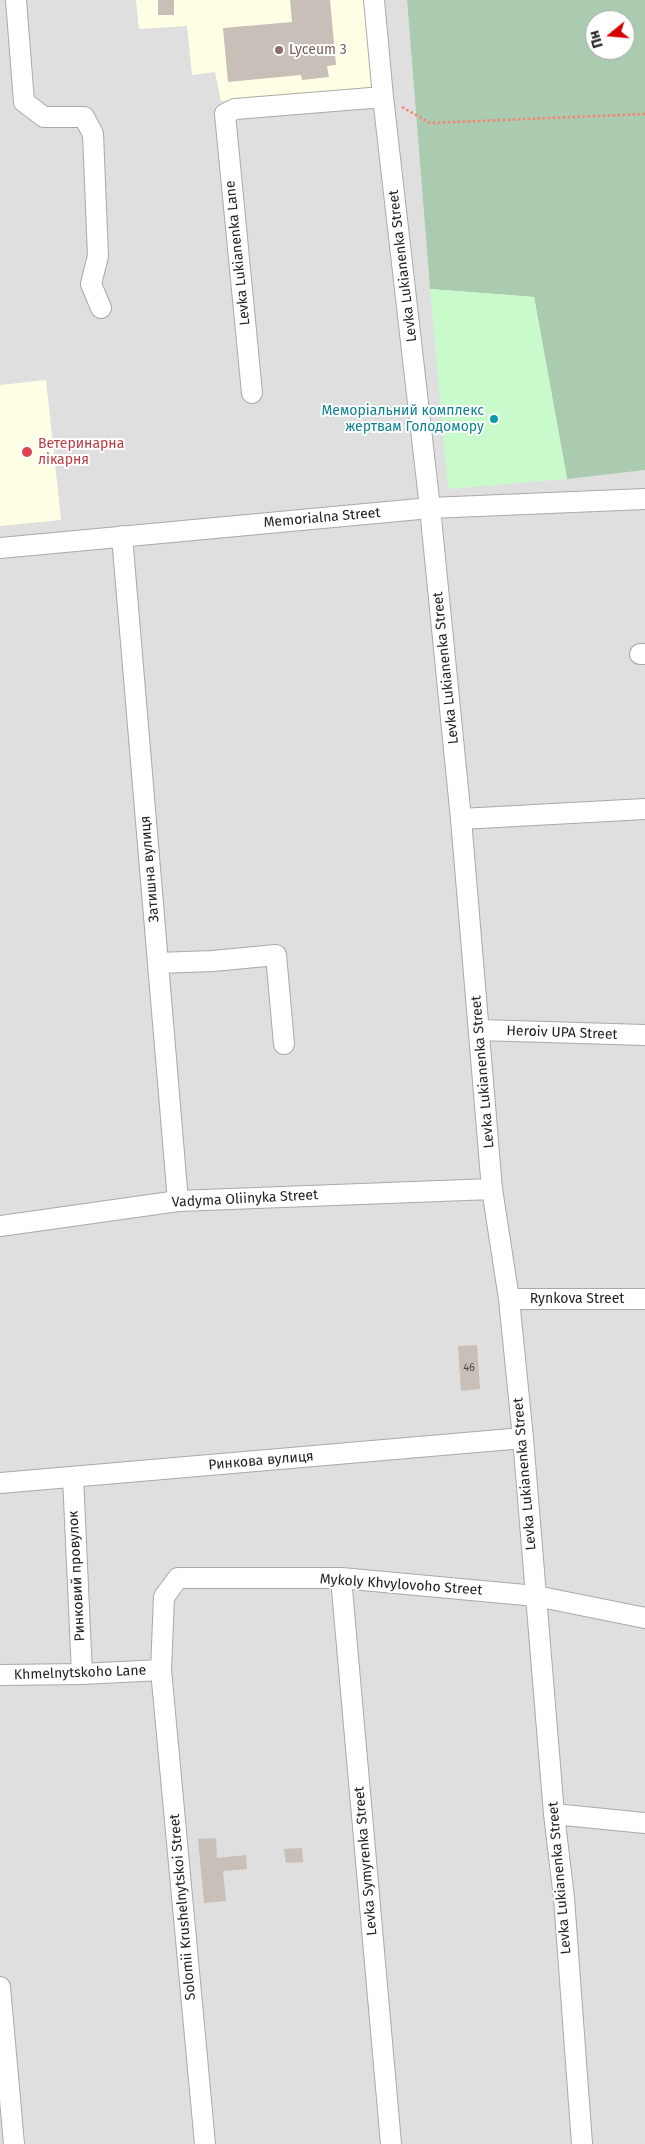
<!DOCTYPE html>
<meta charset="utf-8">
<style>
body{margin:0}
#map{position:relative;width:645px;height:2144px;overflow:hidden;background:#f2efe9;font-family:"Fira Sans",sans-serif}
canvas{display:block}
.north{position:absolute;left:585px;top:10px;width:50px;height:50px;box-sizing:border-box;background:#fff;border:1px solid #a7a7a7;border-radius:50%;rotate:253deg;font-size:14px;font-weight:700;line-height:20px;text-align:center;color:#222}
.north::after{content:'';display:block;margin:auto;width:18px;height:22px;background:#d40000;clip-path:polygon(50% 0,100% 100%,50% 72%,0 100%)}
</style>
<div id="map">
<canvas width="645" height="2144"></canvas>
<div class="north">Пн</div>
</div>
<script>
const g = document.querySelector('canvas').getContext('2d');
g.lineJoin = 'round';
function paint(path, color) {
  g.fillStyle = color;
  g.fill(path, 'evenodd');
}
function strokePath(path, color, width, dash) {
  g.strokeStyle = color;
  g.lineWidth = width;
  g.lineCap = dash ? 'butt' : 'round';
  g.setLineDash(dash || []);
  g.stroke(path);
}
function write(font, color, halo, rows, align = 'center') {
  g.font = font + ' "Fira Sans",sans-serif';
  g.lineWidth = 4;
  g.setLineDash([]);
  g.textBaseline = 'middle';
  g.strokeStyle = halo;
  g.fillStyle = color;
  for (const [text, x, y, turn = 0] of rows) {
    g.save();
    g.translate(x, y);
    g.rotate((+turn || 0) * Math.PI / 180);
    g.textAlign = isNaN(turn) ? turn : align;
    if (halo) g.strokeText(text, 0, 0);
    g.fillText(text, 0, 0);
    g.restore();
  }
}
paint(new Path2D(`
 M0 0H407L430 289 567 478 645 470V2144H0Z`), '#e0dfdf');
paint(new Path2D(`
 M136 0H364L372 87 221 101 215 72 192 75 187 26 139 29Z
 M46 380 61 520 0 526V385Z`), '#ffffe5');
paint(new Path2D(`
 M407 0H645V470L567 479 534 297 430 289ZM595 20H625V50H595Z`), '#aacbaf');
paint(new Path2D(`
 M430 289 534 297 567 479 448 489Z`), '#c8facc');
paint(new Path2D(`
 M158 0H174V15H158Z
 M290 0H330L336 65 327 66 329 77 302 80 301 75 228 82 223 28 292 22Z
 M477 1345 480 1389 461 1391 458 1346Z
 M216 1838 217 1858 246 1855 247 1869 223 1871 226 1901 204 1903 198 1839Z
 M302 1848 303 1862 286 1863 284 1849Z`), '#c7bfb8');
const minor = new Path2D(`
 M16 0 24 102 44 117H84L93 134 98 256 91 284 101 308
 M374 0 383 97 430 508 461 819 492 1189 509 1299 523 1438 554 1814 564 1898 582 2144
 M252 393 225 114 235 109 383 97
 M122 536 178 1201
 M0 548 430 508 645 499
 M640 654H645
 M461 819 645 809
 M158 963 213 961 276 955 284 1044
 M480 1030 645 1035
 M0 1226 178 1201 492 1189
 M509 1299H645
 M73 1477 82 1674
 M0 1483 523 1438
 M341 1578 391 2144
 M0 1675 82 1674 161 1670
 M554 1814 645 1823
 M0 1987 14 2144
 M205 2144 161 1670 164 1597 178 1578H341L536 1596 645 1618`);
strokePath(minor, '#a9a9a9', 22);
strokePath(new Path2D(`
 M402 107 430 123 645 114`), '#fa8072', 2.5, [2.5, 2.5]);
strokePath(minor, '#fff', 20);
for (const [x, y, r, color] of [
 [279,50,5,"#8d6e63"],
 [494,419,5,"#0f9aa8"],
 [27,452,6,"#e0444e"]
]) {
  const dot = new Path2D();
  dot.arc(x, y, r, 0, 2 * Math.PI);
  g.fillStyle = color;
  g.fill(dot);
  strokePath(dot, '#fff', 2);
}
write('11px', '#4b4948', null, [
 ["46",469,1368]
]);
write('14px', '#785e54', '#fff', [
 ["Lyceum 3",289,50]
], 'left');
write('14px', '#222', '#fff', [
 ["Levka Lukianenka Lane",238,253,-96],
 ["Levka Lukianenka Street",403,266,-97],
 ["Memorialna Street",322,518,-5],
 ["Levka Lukianenka Street",446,668,-96],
 ["Затишна вулиця",150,869,-95],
 ["Heroiv UPA Street",562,1033,2],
 ["Levka Lukianenka Street",483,1072,-95],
 ["Vadyma Oliinyka Street",245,1199,-3],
 ["Rynkova Street",577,1299],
 ["Ринкова вулиця",261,1461,-5],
 ["Levka Lukianenka Street",525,1474,-95],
 ["Ринковий провулок",77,1576,-93],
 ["Mykoly Khvylovoho Street",401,1585,4],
 ["Khmelnytskoho Lane",80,1673,-2],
 ["Levka Symyrenka Street",366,1861,-95],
 ["Levka Lukianenka Street",560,1878,-95],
 ["Solomii Krushelnytskoi Street",183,1907,-95]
]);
write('14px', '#0d838f', '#fff', [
 ["Меморіальний комплекс",484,411],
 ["жертвам Голодомору",484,427]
], 'right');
write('14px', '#be3a42', '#fff', [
 ["Ветеринарна",38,444],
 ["лікарня",38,460]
], 'left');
</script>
